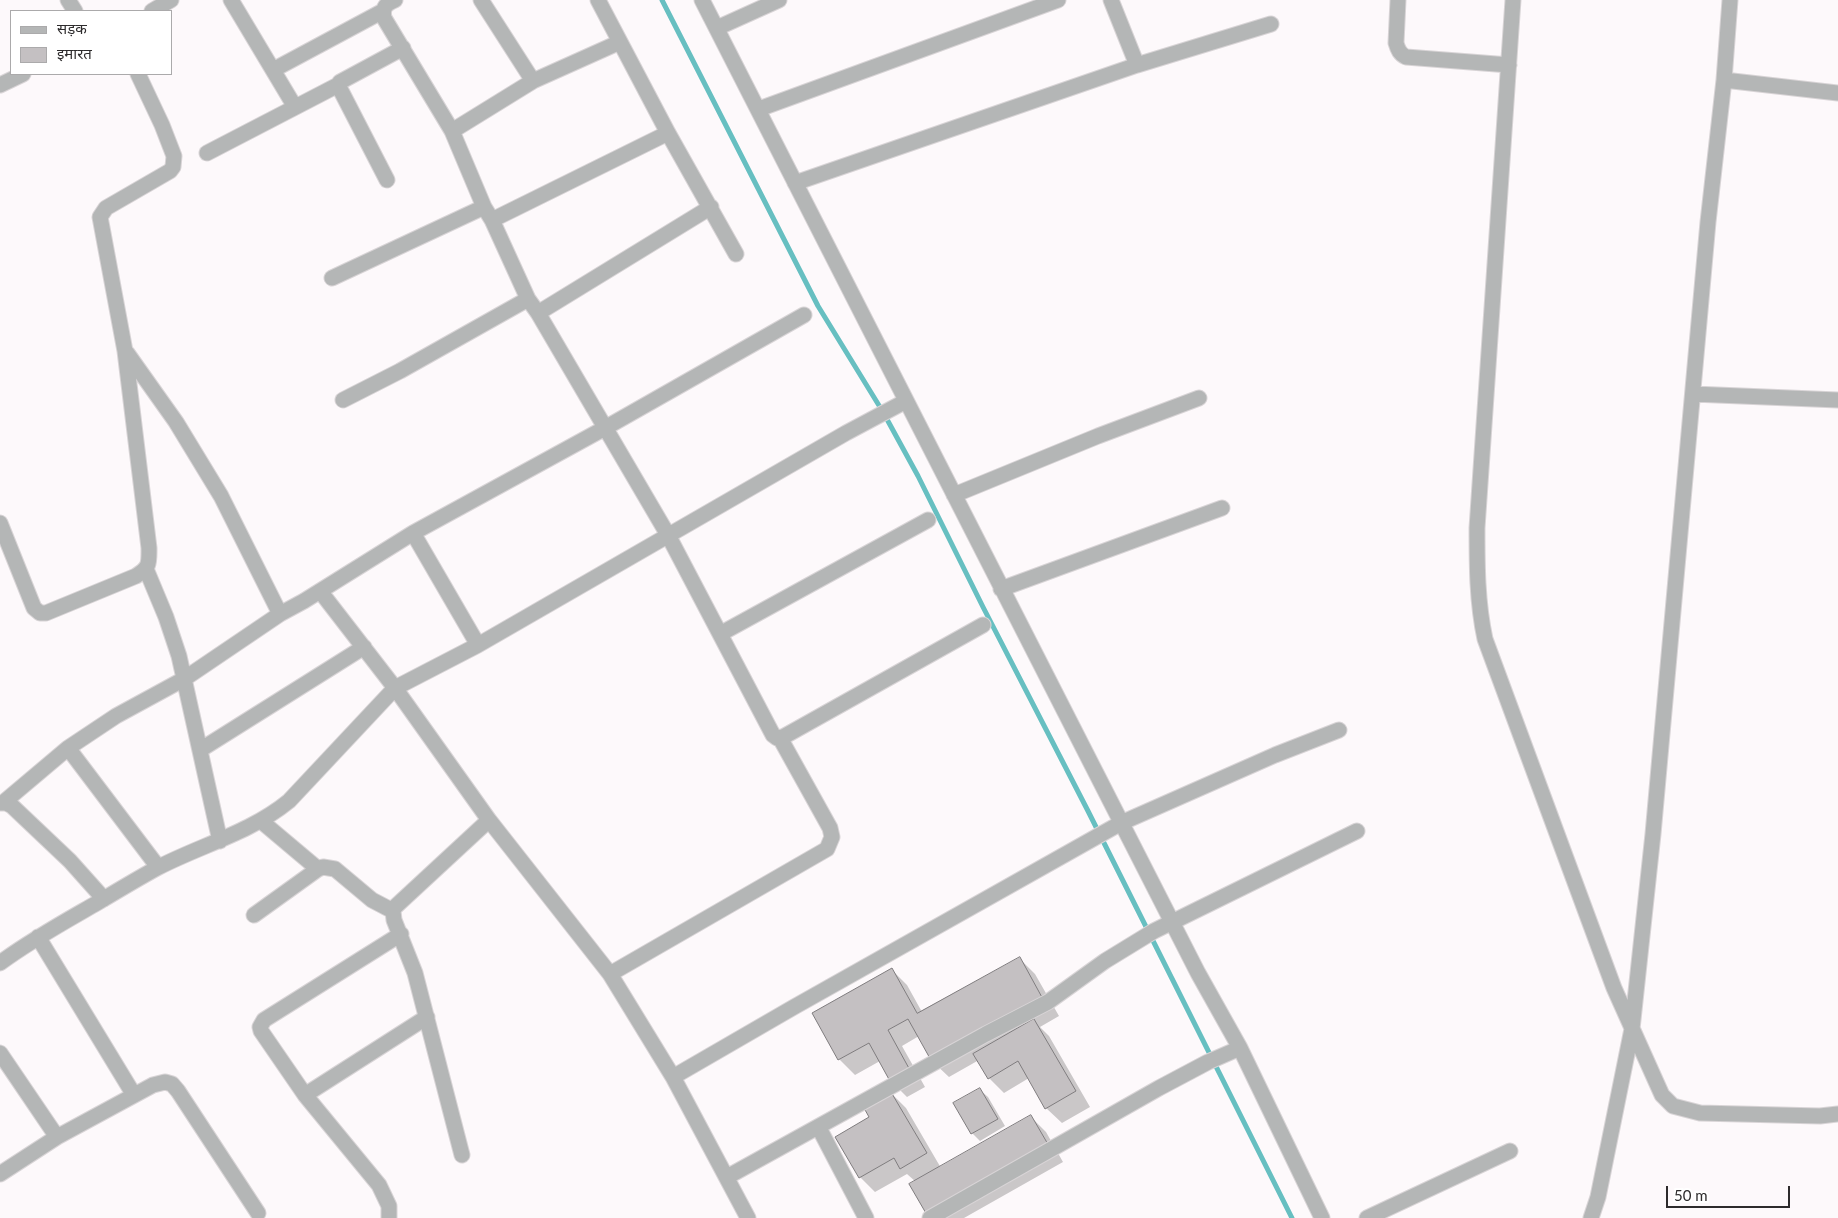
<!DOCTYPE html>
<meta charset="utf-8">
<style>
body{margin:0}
#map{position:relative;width:1838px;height:1218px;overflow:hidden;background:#fdf9fb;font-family:Lato,"Noto Sans Devanagari",sans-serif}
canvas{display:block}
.legend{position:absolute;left:10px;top:10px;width:162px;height:65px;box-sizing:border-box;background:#fff;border:1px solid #abaaab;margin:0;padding:6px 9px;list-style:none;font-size:15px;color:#2d2b2c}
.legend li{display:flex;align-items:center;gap:10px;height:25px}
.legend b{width:25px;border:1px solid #abaaab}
.scale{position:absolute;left:1666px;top:1186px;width:124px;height:22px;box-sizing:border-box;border:2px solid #2d2b2c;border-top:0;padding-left:6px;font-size:15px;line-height:18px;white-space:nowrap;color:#2d2b2c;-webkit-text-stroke:4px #fff;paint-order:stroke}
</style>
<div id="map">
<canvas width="1838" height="1218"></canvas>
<ul class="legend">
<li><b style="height:6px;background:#b4b6b6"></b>सड़क</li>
<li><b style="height:14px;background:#c4c0c2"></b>इमारत</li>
</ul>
<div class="scale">50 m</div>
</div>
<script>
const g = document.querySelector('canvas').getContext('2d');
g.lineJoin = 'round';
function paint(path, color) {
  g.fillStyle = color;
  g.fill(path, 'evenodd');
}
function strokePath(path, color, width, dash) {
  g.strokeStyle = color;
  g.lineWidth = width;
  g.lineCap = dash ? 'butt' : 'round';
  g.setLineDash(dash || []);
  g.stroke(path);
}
paint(new Path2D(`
 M1020 959 1035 974 1059 1016 1040 1027 1049 1036 1090 1107 1062 1123 1046 1108 1029 1078 1004 1093 989 1078 979 1060 949 1077 933 1062 919 1036 902 1046 925 1087 907 1097 892 1082 880 1061 855 1075 839 1059 814 1013 892 970 907 985 922 1012Z
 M980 1090 988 1097 1005 1126 980 1141 972 1133 955 1104Z
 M891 1093 906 1108 941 1168 1031 1117 1046 1132 1063 1162 964 1218H932L916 1182 907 1174 875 1192 860 1177 871 1117Z`), '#0003');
strokePath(new Path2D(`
 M662 0 818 306 883 412 918 476 983 607 1088 811 1292 1218`), '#67bfc1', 5);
const building = new Path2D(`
 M1020 957 1044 1001 932 1062 908 1019 888 1030 911 1072 891 1083 869 1043 838 1060 812 1013 892 968 917 1013Z
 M1034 1019 1076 1091 1045 1109 1018 1061 988 1079 973 1054Z
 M980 1088 998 1119 971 1134 953 1103Z
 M891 1092 927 1153 900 1169 894 1158 859 1178 835 1137 869 1117 864 1108Z
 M1031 1115 1049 1146 927 1215 909 1184Z`);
paint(building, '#c4c0c2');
strokePath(building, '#7f7c7e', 1);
const minor = new Path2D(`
 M68 0 75 11
 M231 0 295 107
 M395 0C386 4 382 7 384 18L452 131 484 207 492 220 528 299 538 313 668 535 773 735 777 738 783 737 983 625
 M481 0 533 81
 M598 0 668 133 736 254
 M702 0 1198 973 1240 1048 1322 1218
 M1111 0 1137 65 1271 24
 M1398 0 1396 43C1398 50 1400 54 1406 57L1509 65
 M1513 0 1477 528C1477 565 1477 602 1485 639L1614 988 1662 1095 1673 1106 1700 1113 1820 1116 1838 1114
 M152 11 171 0
 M717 28 779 0
 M273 70 383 11
 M1724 80 1838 93
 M0 85 23 74
 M759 109 1058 0
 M452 131 533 81 620 42
 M207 153 338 85
 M387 180 338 85 340 82 403 48
 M795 183 1137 65
 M492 220 668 133
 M332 278 484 207
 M538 313 711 207
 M127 353 176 422 221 496 280 614
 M1693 394 1838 400
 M343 400 400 371 528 299
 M954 495 1098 436 1199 398
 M0 523 34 608 40 613H46L136 576C150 567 149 564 149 548L125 351 100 217 106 208 170 171 173 167 174 156 162 125 138 74
 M146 569 166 617 179 656 220 841
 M1001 589 1222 508
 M720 634 928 520
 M478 645 413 533 605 428 804 315
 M68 748 158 867
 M200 750 364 647
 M4 802 68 748 116 716 184 679 280 614 304 601 413 533
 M0 803H6L12 806 70 861 104 899
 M261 821 318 869
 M254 915 318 869 323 867 335 869 372 900 393 911
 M38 937 134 1095
 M0 963C31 940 64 922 97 903 117 891 137 879 157 868 201 845 250 833 289 801L395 688 320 591
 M610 974 827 849 832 837 830 828 780 738
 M0 1053 57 1137
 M673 1077 794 1007 1121 823 1275 755 1339 730
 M305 1095 427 1017
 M819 1128 866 1218
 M462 1155 415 973 394 920 393 911 395 907 489 820
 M0 1174 57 1137 153 1085 165 1082 172 1084 178 1091 258 1213
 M727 1177 986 1034 1048 1002 1105 961 1154 931 1357 831
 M389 1218V1206L379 1185 305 1095 261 1031 260 1027 264 1020 401 934
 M748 1218 673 1077 610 974 489 820 395 688 478 645 846 433 906 401
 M930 1218 1159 1088 1208 1062 1240 1048
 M1367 1218 1510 1151
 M1591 1218 1598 1197 1632 1029 1653 834 1708 222 1724 80 1730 0`);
strokePath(minor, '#d8d4d6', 17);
strokePath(minor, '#b4b6b6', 15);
</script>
